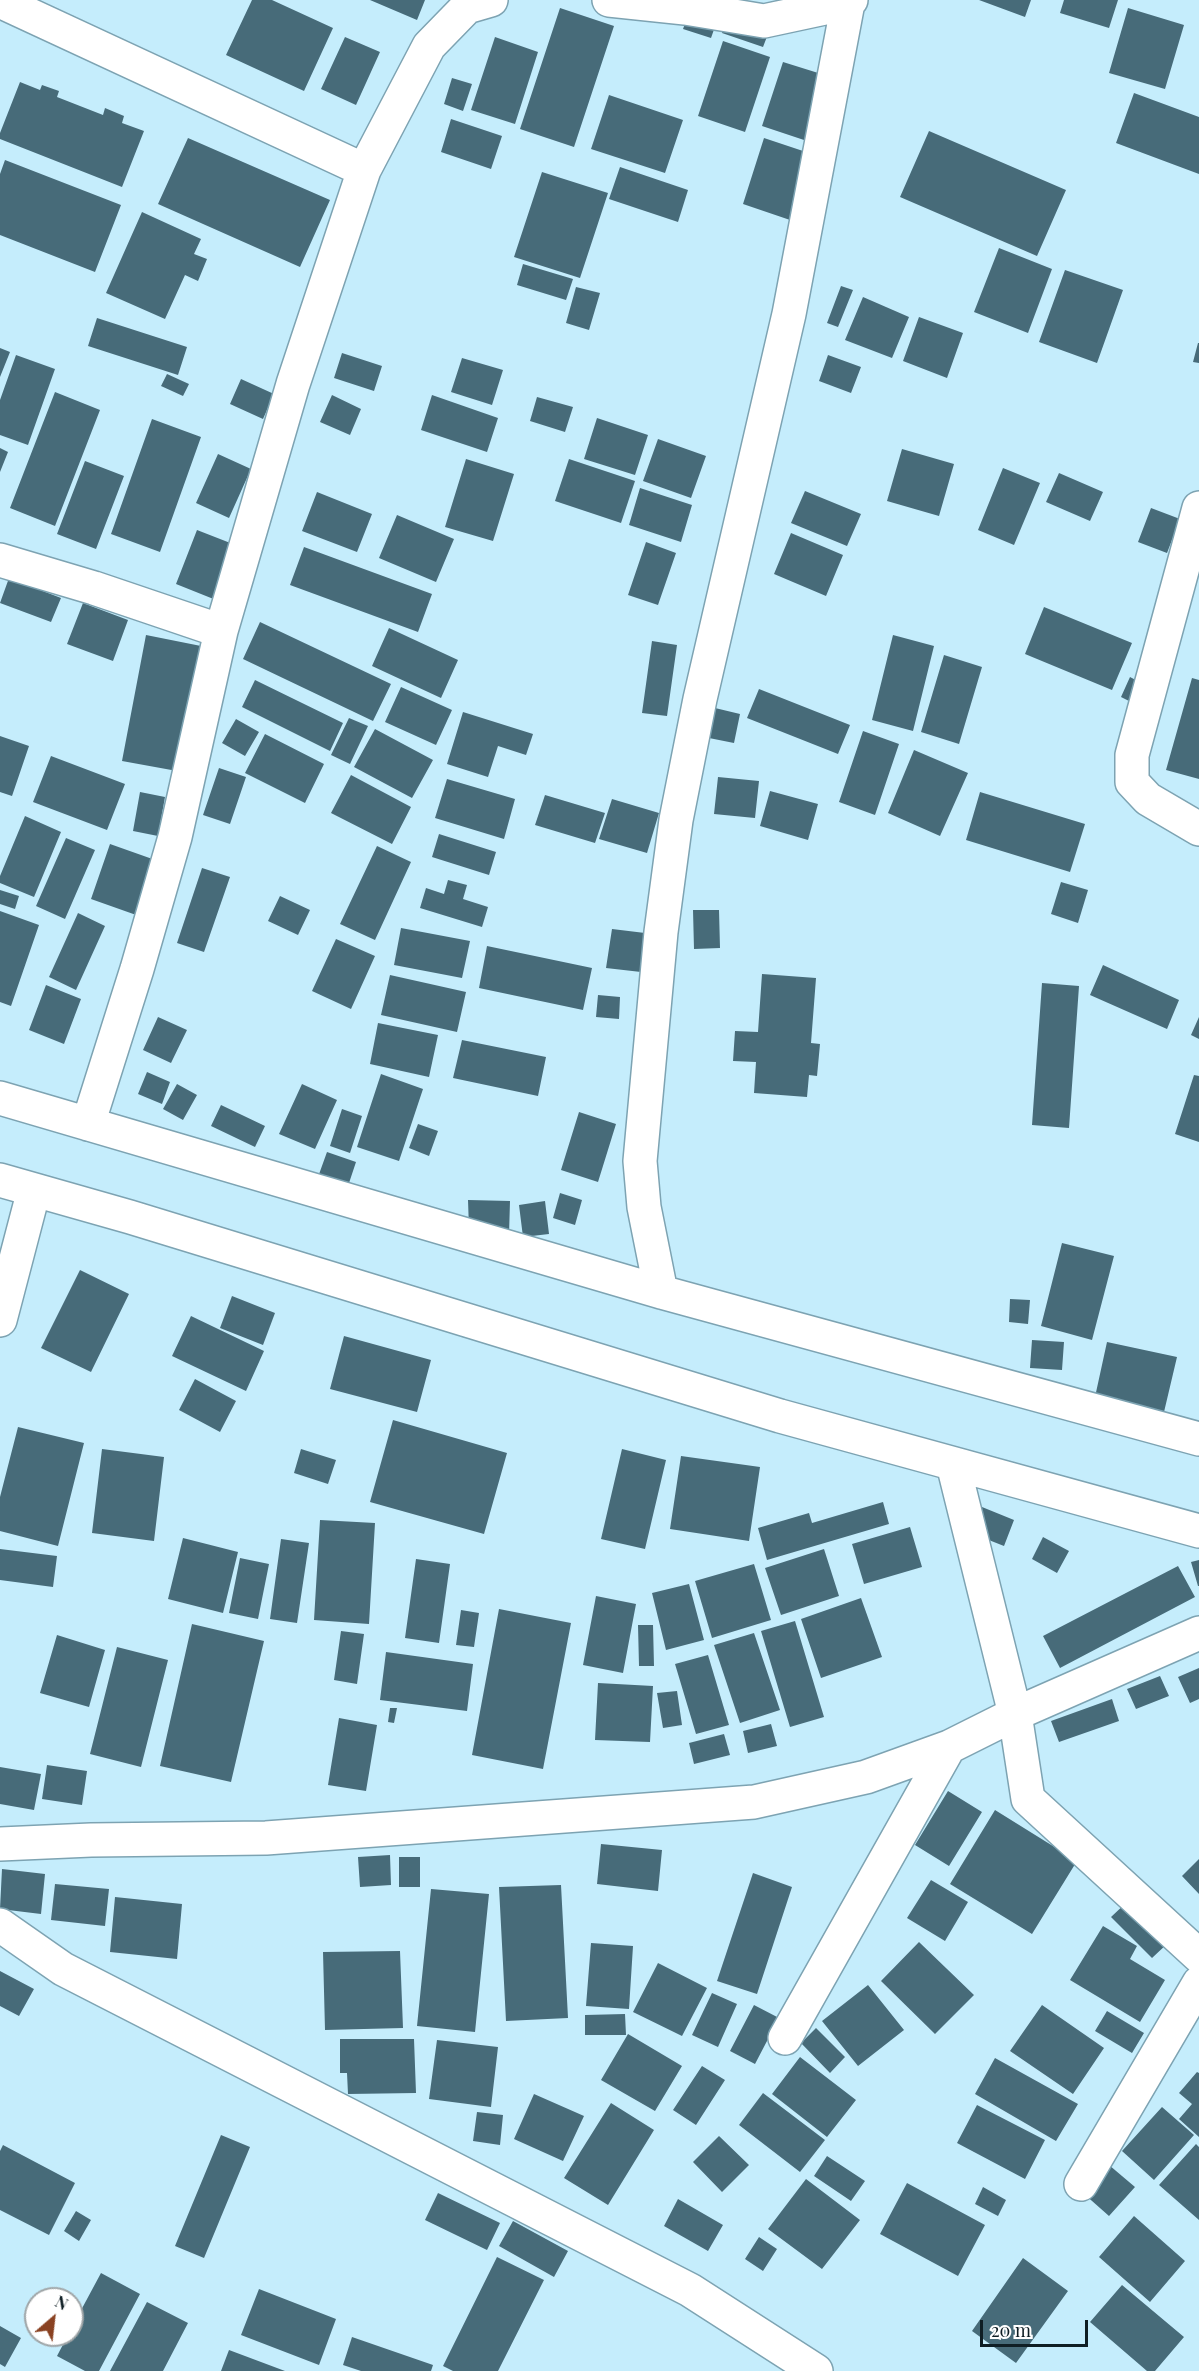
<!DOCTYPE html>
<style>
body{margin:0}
#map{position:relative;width:1199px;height:2371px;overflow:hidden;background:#c5edfc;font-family:"Playfair Display",serif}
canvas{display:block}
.north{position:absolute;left:24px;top:2287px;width:60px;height:60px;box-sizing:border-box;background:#fff;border:2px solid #9fa5a7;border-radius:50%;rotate:28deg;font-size:16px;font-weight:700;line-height:24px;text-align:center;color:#0f1e24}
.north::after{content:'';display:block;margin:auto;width:21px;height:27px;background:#8a4222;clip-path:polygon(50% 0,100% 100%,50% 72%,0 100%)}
.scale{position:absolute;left:980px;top:2320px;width:108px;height:27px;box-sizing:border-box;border:3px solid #0f1e24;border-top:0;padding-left:8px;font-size:18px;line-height:21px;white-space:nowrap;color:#0f1e24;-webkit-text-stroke:4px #fff;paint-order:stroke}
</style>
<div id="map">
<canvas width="1199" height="2371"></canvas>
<div class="north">N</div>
<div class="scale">20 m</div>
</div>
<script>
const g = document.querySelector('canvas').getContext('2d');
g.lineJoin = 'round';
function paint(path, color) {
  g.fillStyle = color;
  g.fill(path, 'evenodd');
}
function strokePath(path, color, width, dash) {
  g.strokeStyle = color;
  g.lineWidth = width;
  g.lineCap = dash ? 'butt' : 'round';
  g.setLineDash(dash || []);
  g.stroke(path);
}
paint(new Path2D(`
 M252 0H272L333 28 304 91 226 55Z
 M370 0H425L417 20Z
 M979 0H1031L1025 17Z
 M1064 0H1118L1109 28 1060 13Z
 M560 8 614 26 574 147 520 129Z
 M1128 8 1184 25 1165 89 1109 73Z
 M689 13 717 21 711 38 683 29Z
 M726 20 768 34 763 47 722 33Z
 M345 37 380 52 356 105 321 89Z
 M495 37 538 52 515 124 471 110Z
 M723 41 770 57 745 132 698 116Z
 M783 62 831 77 810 142 762 126Z
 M452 78 472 84 463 111 444 104Z
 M20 82 40 90 42 85 59 91 57 97 103 115 105 108 124 116 122 123 144 131 122 187 0 139V133Z
 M1134 93 1199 117V174L1116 143Z
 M609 95 683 120 665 173 591 149Z
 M451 119 502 136 491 169 441 152Z
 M929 131 1066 190 1037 256 900 197Z
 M188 138 330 200 300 267 158 204Z
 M764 138 815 155 793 221 743 204Z
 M5 160 121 205 95 272 0 235V174Z
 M620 167 688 190 678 222 609 199Z
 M542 172 608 193 580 278 514 257Z
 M142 212 201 239 194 254 207 259 198 281 185 275 165 319 106 293Z
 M999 248 1052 269 1028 333 974 312Z
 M523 264 573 279 566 300 517 285Z
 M1065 270 1123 290 1097 363 1039 342Z
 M841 286 853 290 838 327 827 323Z
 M576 287 600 293 589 330 566 323Z
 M863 297 909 317 892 358 845 340Z
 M919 317 963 333 947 378 903 361Z
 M97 318 187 347 178 375 88 346Z
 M1198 343H1199V363L1193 362Z
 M0 348 10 352 0 377Z
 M342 353 382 366 374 391 334 378Z
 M16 355 55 369 28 445 0 435V400Z
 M828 355 861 367 851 393 819 381Z
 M462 358 503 370 492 405 451 392Z
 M167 374 189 384 183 396 161 386Z
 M241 379 274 394 263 419 230 404Z
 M55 392 100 410 55 526 10 508Z
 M332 395 361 409 350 435 320 422Z
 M432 395 498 418 487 452 421 430Z
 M537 397 573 407 565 432 530 421Z
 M597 418 648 435 635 475 584 459Z
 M152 419 201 437 160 552 111 534Z
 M658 439 706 456 691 498 643 481Z
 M0 448 8 452 0 472Z
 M902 449 954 464 939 516 887 501Z
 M218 454 251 469 229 518 196 503Z
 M466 459 514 474 493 541 445 527Z
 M569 459 635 481 621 523 555 501Z
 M85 461 124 476 96 549 57 534Z
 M1003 468 1040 483 1014 545 978 530Z
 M1059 473 1103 492 1090 521 1046 502Z
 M640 488 692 505 681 542 629 525Z
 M805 491 861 514 847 546 791 523Z
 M317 492 372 514 357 552 302 531Z
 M1151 508 1180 519 1167 553 1138 542Z
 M397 515 454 539 436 582 379 558Z
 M197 530 238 546 216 600 176 584Z
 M791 533 843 555 826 596 774 574Z
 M646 542 676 553 658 605 628 595Z
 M304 547 432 594 418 632 290 585Z
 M9 578 61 598 51 622 0 603Z
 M83 603 128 620 113 661 67 644Z
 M1044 607 1132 643 1112 690 1025 654Z
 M260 622 391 684 373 721 243 659Z
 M389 628 458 660 441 698 372 666Z
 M146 635 201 646 177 771 122 761Z
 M893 635 934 646 913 731 872 720Z
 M652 641 677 645 667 716 642 713Z
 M944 655 982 667 959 744 921 732Z
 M1130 677 1147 686 1137 705 1121 697Z
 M1192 678 1199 680V779L1166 770Z
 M255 680 343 723 330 751 242 707Z
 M401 687 452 710 436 745 385 722Z
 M759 689 850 725 838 754 747 718Z
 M715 708 740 714 734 743 709 738Z
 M463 712 533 734 526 755 498 746 488 777 447 764Z
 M349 718 368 726 350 764 331 755Z
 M236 719 259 732 245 756 222 743Z
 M375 729 433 760 412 798 354 767Z
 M863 731 899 744 875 815 839 802Z
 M265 734 324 764 305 803 245 773Z
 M0 736 29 746 12 796 0 792Z
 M914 750 968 773 940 836 888 813Z
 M51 756 125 784 107 830 33 802Z
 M219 768 246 777 230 824 203 815Z
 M351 775 411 807 392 844 331 813Z
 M718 777 759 781 755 818 714 814Z
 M447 779 515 799 504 839 435 818Z
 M770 791 818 804 808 840 760 826Z
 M140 792 165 797 158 836 133 831Z
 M980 792 1085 824 1070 872 966 840Z
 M545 795 605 813 595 843 535 825Z
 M612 799 659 813 647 853 599 839Z
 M25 816 61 832 34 897 0 883V876Z
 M439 834 496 852 489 875 432 857Z
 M66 838 95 850 65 919 36 906Z
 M110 844 158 861 139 916 91 899Z
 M377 846 411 862 375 940 340 924Z
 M202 868 230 877 204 952 177 943Z
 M448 880 467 885 463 899 488 907 482 927 420 908 426 888 444 894Z
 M1061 882 1088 890 1078 923 1051 914Z
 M0 890 19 896 15 909 0 904Z
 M280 896 310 910 298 935 268 921Z
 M693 910H719L720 948 694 949Z
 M0 911 39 925 11 1006 0 1002Z
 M78 913 105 926 76 990 49 977Z
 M401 928 470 941 462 978 394 965Z
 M612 929 645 933 641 972 606 968Z
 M336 939 375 956 351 1009 312 991Z
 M487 946 592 968 583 1010 479 988Z
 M1103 965 1179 1000 1167 1029 1090 995Z
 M762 974 816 978 811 1043 820 1044 817 1076 809 1075 807 1097 754 1093 756 1062 733 1061 735 1031 758 1032Z
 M390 975 466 992 457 1032 381 1015Z
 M1042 983 1079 986 1069 1128 1032 1125Z
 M46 985 81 999 64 1044 29 1030Z
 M598 995 620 997 619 1019 596 1017Z
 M158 1017 187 1030 171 1063 143 1050Z
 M1199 1017V1039L1191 1035Z
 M378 1023 438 1035 429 1077 370 1064Z
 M462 1040 546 1057 538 1096 453 1078Z
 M147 1072 170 1082 162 1104 138 1094Z
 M381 1074 423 1089 399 1161 357 1147Z
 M1194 1075 1199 1076V1142L1175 1134Z
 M177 1084 197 1095 183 1120 163 1109Z
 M302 1084 337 1100 315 1149 279 1134Z
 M221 1105 265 1126 255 1147 211 1126Z
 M342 1109 362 1116 350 1153 330 1146Z
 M579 1112 616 1124 598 1182 561 1170Z
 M418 1124 438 1131 429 1156 409 1148Z
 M327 1152 356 1162 348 1186 318 1177Z
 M560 1193 582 1200 575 1225 553 1218Z
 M468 1200 510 1201 509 1235 469 1229Z
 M545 1201 549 1234 523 1237 519 1205Z
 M1062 1243 1114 1256 1092 1340 1041 1326Z
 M80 1270 129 1294 91 1372 41 1348Z
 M232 1296 275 1313 263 1345 220 1328Z
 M1010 1299 1030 1300 1028 1324 1009 1322Z
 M191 1316 264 1351 246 1391 172 1356Z
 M344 1336 431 1360 417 1412 330 1389Z
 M1032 1340 1064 1342 1062 1370 1030 1368Z
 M1107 1342 1177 1357 1164 1412 1095 1397Z
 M195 1379 236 1401 220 1432 179 1410Z
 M393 1420 507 1453 484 1534 370 1502Z
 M18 1427 84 1443 58 1546 0 1531V1497Z
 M102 1449 164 1457 154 1541 92 1533Z
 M301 1449 336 1460 328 1484 294 1473Z
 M622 1449 666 1460 645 1549 601 1539Z
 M681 1456 760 1467 749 1541 670 1529Z
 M883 1502 889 1524 767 1560 758 1528 809 1513 812 1523Z
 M982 1507 1014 1520 1004 1546 971 1533Z
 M320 1520 375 1523 369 1624 314 1620Z
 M910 1527 922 1567 864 1584 852 1544Z
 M1043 1537 1069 1551 1057 1573 1032 1559Z
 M183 1538 238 1552 223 1613 168 1599Z
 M281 1539 309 1543 297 1623 270 1619Z
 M0 1549 57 1556 53 1587 0 1580Z
 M824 1549 839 1596 781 1615 765 1568Z
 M240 1558 269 1564 258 1619 229 1613Z
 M416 1559 450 1564 439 1643 405 1638Z
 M1199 1560V1586H1198L1191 1562Z
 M754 1564 771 1620 712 1638 695 1581Z
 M1178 1566 1195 1597 1060 1668 1043 1636Z
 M689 1584 704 1640 666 1650 652 1593Z
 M596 1596 636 1604 623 1673 583 1665Z
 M861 1598 882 1657 821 1678 801 1619Z
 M499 1609 571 1623 543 1769 472 1755Z
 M461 1610 479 1613 474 1647 456 1645Z
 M795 1621 824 1717 790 1727 761 1631Z
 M192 1624 264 1641 231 1782 160 1766Z
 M638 1625H653L654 1666H639Z
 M341 1631 364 1634 357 1684 334 1680Z
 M754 1633 780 1710 740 1723 714 1645Z
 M57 1635 105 1650 89 1707 40 1693Z
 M117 1647 168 1660 141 1767 90 1754Z
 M386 1652 473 1664 467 1711 380 1700Z
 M708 1655 729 1725 696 1734 675 1664Z
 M1199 1668V1699L1190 1703 1178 1677Z
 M1160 1676 1169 1696 1136 1709 1127 1689Z
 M598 1683 653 1686 650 1742 595 1740Z
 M677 1691 682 1725 663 1728 657 1693Z
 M1112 1699 1119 1721 1059 1742 1051 1721Z
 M390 1708H397L394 1723 388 1722Z
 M339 1718 377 1725 366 1791 328 1785Z
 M771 1724 777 1746 748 1753 743 1731Z
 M724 1734 730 1755 694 1764 689 1743Z
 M47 1765 87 1771 82 1805 42 1799Z
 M0 1767 41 1774 34 1810 0 1804Z
 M948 1791 982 1812 949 1866 915 1845Z
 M995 1810 1077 1861 1032 1934 950 1884Z
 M601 1844 662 1850 658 1891 597 1884Z
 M390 1855 391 1885 360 1887 358 1857Z
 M399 1857H420V1887H399Z
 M1199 1859V1894L1182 1876Z
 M2 1869 45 1874 41 1914 0 1909Z
 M753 1873 792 1887 757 1994 717 1981Z
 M931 1880 968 1902 945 1941 907 1918Z
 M55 1884 109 1889 105 1926 51 1920Z
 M561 1885 568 2018 506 2021 499 1887Z
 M431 1889 489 1894 475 2032 417 2026Z
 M115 1897 182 1904 177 1959 110 1952Z
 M1127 1902 1168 1943 1152 1958 1111 1917Z
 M1103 1926 1137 1946 1130 1959 1165 1980 1140 2022 1070 1980Z
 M919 1942 974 1995 935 2034 881 1981Z
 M591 1943 633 1946 629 2009 586 2006Z
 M400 1951 403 2028 325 2030 323 1952Z
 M658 1963 707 1988 682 2036 633 2012Z
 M0 1971 34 1989 19 2016 0 2006Z
 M868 1985 904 2030 858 2066 822 2021Z
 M712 1993 737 2004 718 2047 692 2035Z
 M754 2005 779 2018 755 2064 730 2051Z
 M1042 2005 1104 2048 1073 2094 1010 2051Z
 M1107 2011 1144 2033 1132 2053 1095 2031Z
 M625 2014 626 2035H585V2015Z
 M816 2028 845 2057 830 2073 801 2043Z
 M628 2034 682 2066 655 2111 601 2080Z
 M340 2039H414L416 2093 348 2094 347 2073H340Z
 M437 2040 498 2047 491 2107 429 2099Z
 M800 2057 856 2100 827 2137 772 2094Z
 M995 2058 1078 2104 1056 2141 975 2094Z
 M702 2066 725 2080 696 2125 673 2110Z
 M1197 2072 1199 2073V2137L1179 2119 1192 2104 1179 2093Z
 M763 2093 825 2140 800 2172 739 2125Z
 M534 2094 584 2116 563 2161 514 2139Z
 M611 2103 654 2130 608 2205 564 2178Z
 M977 2105 1045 2140 1025 2179 957 2143Z
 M1162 2107 1194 2135 1154 2180 1122 2151Z
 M477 2112 503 2115 500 2145 473 2141Z
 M221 2135 250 2147 204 2258 175 2246Z
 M719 2136 749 2165 722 2192 693 2162Z
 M1196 2144 1199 2147V2220L1159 2185Z
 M3 2145 75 2183 49 2235 0 2210V2151Z
 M827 2156 865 2181 851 2201 814 2176Z
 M1109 2165 1135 2187 1109 2216 1083 2193Z
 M806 2179 860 2220 822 2269 768 2229Z
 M907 2183 985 2225 958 2276 880 2234Z
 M983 2187 1006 2200 998 2216 975 2204Z
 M438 2193 500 2223 487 2250 425 2220Z
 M678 2199 723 2225 708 2251 664 2226Z
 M76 2211 91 2220 79 2241 64 2231Z
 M1134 2216 1185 2261 1150 2302 1099 2257Z
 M513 2221 568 2251 554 2277 499 2246Z
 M759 2237 777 2249 763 2271 745 2259Z
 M497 2257 544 2280 498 2371H453L443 2366Z
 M1023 2258 1068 2291 1016 2363 972 2331Z
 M101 2273 140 2294 99 2371H85L57 2356 68 2335H72V2327Z
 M1122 2285 1184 2337 1155 2371H1147L1090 2322Z
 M259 2289 336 2319 319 2365 241 2335Z
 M147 2302 188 2323 163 2371H110Z
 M0 2326 21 2338 5 2367 0 2364Z
 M352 2337 433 2365 431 2371H361L343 2365Z
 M229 2350 285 2371H221Z`), '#476b79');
const minor = new Path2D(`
 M609 0 685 8 764 21 848 3 851 0
 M4 3 364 170
 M1199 508 1132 755V782L1148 799 1199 829
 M0 560 94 588 221 631
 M0 1098 661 1292 1199 1439
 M88 1124 137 969 175 837 221 631 293 384 364 170 429 46 467 7 491 0
 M0 1180 130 1217 780 1416 1199 1531
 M661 1292 644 1207 640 1161 661 932 676 820 700 699 789 314 848 3
 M0 1320 34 1190
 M953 1464 1015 1714 1028 1799 1199 1956
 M0 1844 91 1840 266 1838 754 1802 866 1777 949 1747 1015 1714 1199 1633
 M0 1925 63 1969 690 2290 816 2371
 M785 2038 949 1747
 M1081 2184 1199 1983`);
strokePath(minor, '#7da3b2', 36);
strokePath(minor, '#fff', 33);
</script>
